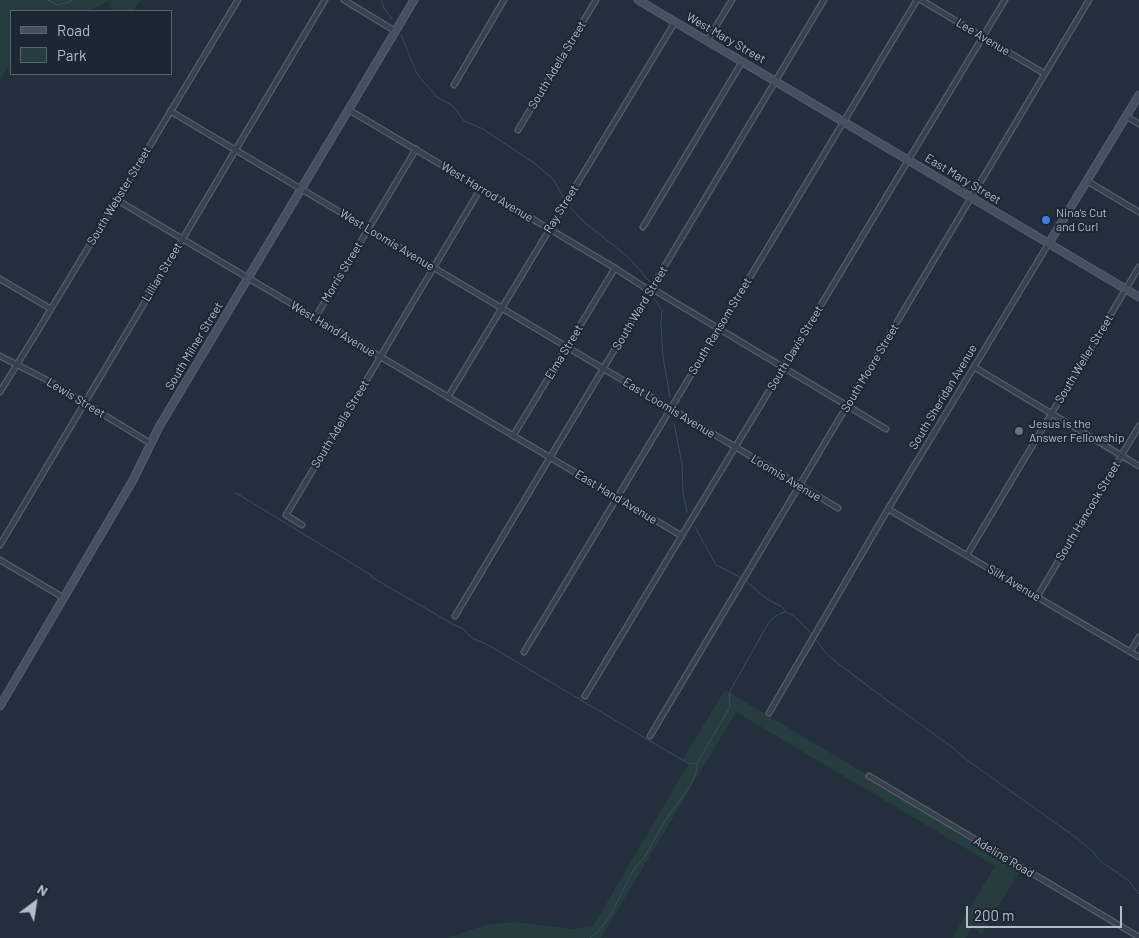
<!DOCTYPE html>
<style>
body{margin:0}
#map{position:relative;width:1139px;height:938px;overflow:hidden;background:#242f3e;font-family:Barlow,sans-serif}
canvas{display:block}
.legend{position:absolute;left:10px;top:10px;width:162px;height:65px;box-sizing:border-box;background:#1d2633;border:1px solid #59626f;margin:0;padding:6px 9px;list-style:none;font-size:15px;color:#b4bcc9}
.legend li{display:flex;align-items:center;gap:10px;height:25px}
.legend b{width:25px;border:1px solid #59626f}
.north{position:absolute;left:10px;top:878px;width:50px;height:50px;-webkit-text-stroke:4px #1d2633;paint-order:stroke;rotate:31deg;font-size:14px;font-weight:700;line-height:20px;text-align:center;color:#b4bcc9}
.north::after{content:'';display:block;margin:auto;width:18px;height:22px;background:#b4bcc9;clip-path:polygon(50% 0,100% 100%,50% 72%,0 100%)}
.scale{position:absolute;left:966px;top:906px;width:156px;height:22px;box-sizing:border-box;border:2px solid #b4bcc9;border-top:0;padding-left:6px;font-size:15px;line-height:18px;white-space:nowrap;color:#b4bcc9;-webkit-text-stroke:4px #1d2633;paint-order:stroke}
</style>
<div id="map">
<canvas width="1139" height="938"></canvas>
<ul class="legend">
<li><b style="height:6px;background:#465061"></b>Road</li>
<li><b style="height:14px;background:#263c3f"></b>Park</li>
</ul>
<div class="north">N</div>
<div class="scale">200 m</div>
</div>
<script>
const g = document.querySelector('canvas').getContext('2d');
g.lineJoin = 'round';
function paint(path, color) {
  g.fillStyle = color;
  g.fill(path, 'evenodd');
}
function strokePath(path, color, width, dash) {
  g.strokeStyle = color;
  g.lineWidth = width;
  g.lineCap = dash ? 'butt' : 'round';
  g.setLineDash(dash || []);
  g.stroke(path);
}
function write(font, color, halo, rows, align = 'center') {
  g.font = font + ' Barlow,sans-serif';
  g.lineWidth = 4;
  g.setLineDash([]);
  g.textBaseline = 'middle';
  g.strokeStyle = halo;
  g.fillStyle = color;
  for (const [text, x, y, turn = 0] of rows) {
    g.save();
    g.translate(x, y);
    g.rotate((+turn || 0) * Math.PI / 180);
    g.textAlign = isNaN(turn) ? turn : align;
    if (halo) g.strokeText(text, 0, 0);
    g.fillText(text, 0, 0);
    g.restore();
  }
}
paint(new Path2D(`
 M0 0H141L133 11H112L108 1 89 11H11V61L0 80Z
 M725 690 1022 867 982 934 972 928 965 938H952L995 866 736 712 601 938H447L485 925 515 922 574 929 593 926 689 763 683 759Z`), '#263c3f');
strokePath(new Path2D(`
 M48 0 57 5 70 2 72 0
 M381 0 384 8 392 19
 M401 35 417 74 437 97 453 106 464 121 483 129 534 163 553 179 564 198
 M570 207 584 222 627 256 650 282
 M655 300 662 310 661 326 663 357 670 397
 M674 423 682 464 683 493 687 512
 M236 493 371 575 373 578 458 627 462 628 472 638 488 645 689 764 697 763
 M695 527 716 565 742 578
 M746 581 767 599 782 607 786 612 793 615 812 634
 M814 637 825 652 831 658 881 696 952 747 967 760 1078 839 1094 853 1099 860 1129 881 1139 894
 M590 938C610 925 621 891 633 871 637 865 642 861 645 856 655 839 663 822 675 807 683 796 698 777 697 763L730 707 729 699 730 691 769 622 777 615 785 612`), '#394c67', 1);
const street = new Path2D(`
 M344 0 395 31
 M921 0 1045 74
 M707 41 732 0
 M454 85 504 0
 M349 110 615 268 650 291
 M170 111 838 508
 M1126 116 1139 124
 M518 130 596 0
 M1087 181 1139 212
 M117 200 682 536
 M643 227 742 62
 M0 279 51 309
 M653 285 656 291 886 429
 M315 318 416 149
 M0 356 47 380 150 443
 M974 367 1139 466
 M0 392 34 337 238 0
 M448 397 675 22
 M513 436 615 268
 M888 509 1139 657
 M302 525 286 515 481 188
 M0 545 325 0
 M967 555 1139 267
 M0 560 64 598
 M1037 597 1139 426
 M455 616 824 0
 M524 652 917 0
 M1130 652 1139 637
 M585 696 1005 0
 M769 713 888 509 1049 243
 M650 736 1089 0
 M869 776 1139 937`);
const secondary = new Path2D(`
 M638 0 1139 297
 M1049 243 1139 95
 M0 706 133 480 159 427 414 0`);
strokePath(street, '#565f6c', 7);
strokePath(secondary, '#565f6c', 9);
strokePath(street, '#38414e', 4.5);
strokePath(secondary, '#465061', 7);
for (const [x, y, r, color] of [
 [1046,220,5,"#3f7fe0"],
 [1019,431,5,"#6b7280"]
]) {
  const dot = new Path2D();
  dot.arc(x, y, r, 0, 2 * Math.PI);
  g.fillStyle = color;
  g.fill(dot);
  strokePath(dot, '#1d2633', 2);
}
write('12px', '#b4bcc9', '#1d2633', [
 ["Lee Avenue",983,37,31],
 ["West Mary Street",726,38,30],
 ["South Adella Street",557,65,-59],
 ["East Mary Street",963,179,31],
 ["West Harrod Avenue",487,192,31],
 ["South Webster Street",119,196,-59],
 ["Ray Street",561,209,-58],
 ["West Loomis Avenue",387,240,31],
 ["Lillian Street",162,272,-59],
 ["Morris Street",342,272,-59],
 ["South Ward Street",640,308,-59],
 ["South Ransom Street",720,326,-59],
 ["West Hand Avenue",333,329,31],
 ["South Milner Street",194,346,-59],
 ["South Davis Street",795,348,-59],
 ["Elma Street",564,352,-59],
 ["South Weller Street",1084,359,-59],
 ["South Moore Street",870,368,-59],
 ["South Sheridan Avenue",943,397,-59],
 ["Lewis Street",76,398,31],
 ["East Loomis Avenue",669,408,31],
 ["South Adella Street",340,424,-59],
 ["Loomis Avenue",786,478,31],
 ["East Hand Avenue",616,497,31],
 ["South Hancock Street",1088,511,-59],
 ["Silk Avenue",1014,583,31],
 ["Adeline Road",1004,857,31]
]);
write('12px', '#b4bcc9', '#1d2633', [
 ["Nina's Cut",1056,213],
 ["and Curl",1056,227],
 ["Jesus is the",1029,424],
 ["Answer Fellowship",1029,438]
], 'left');
</script>
